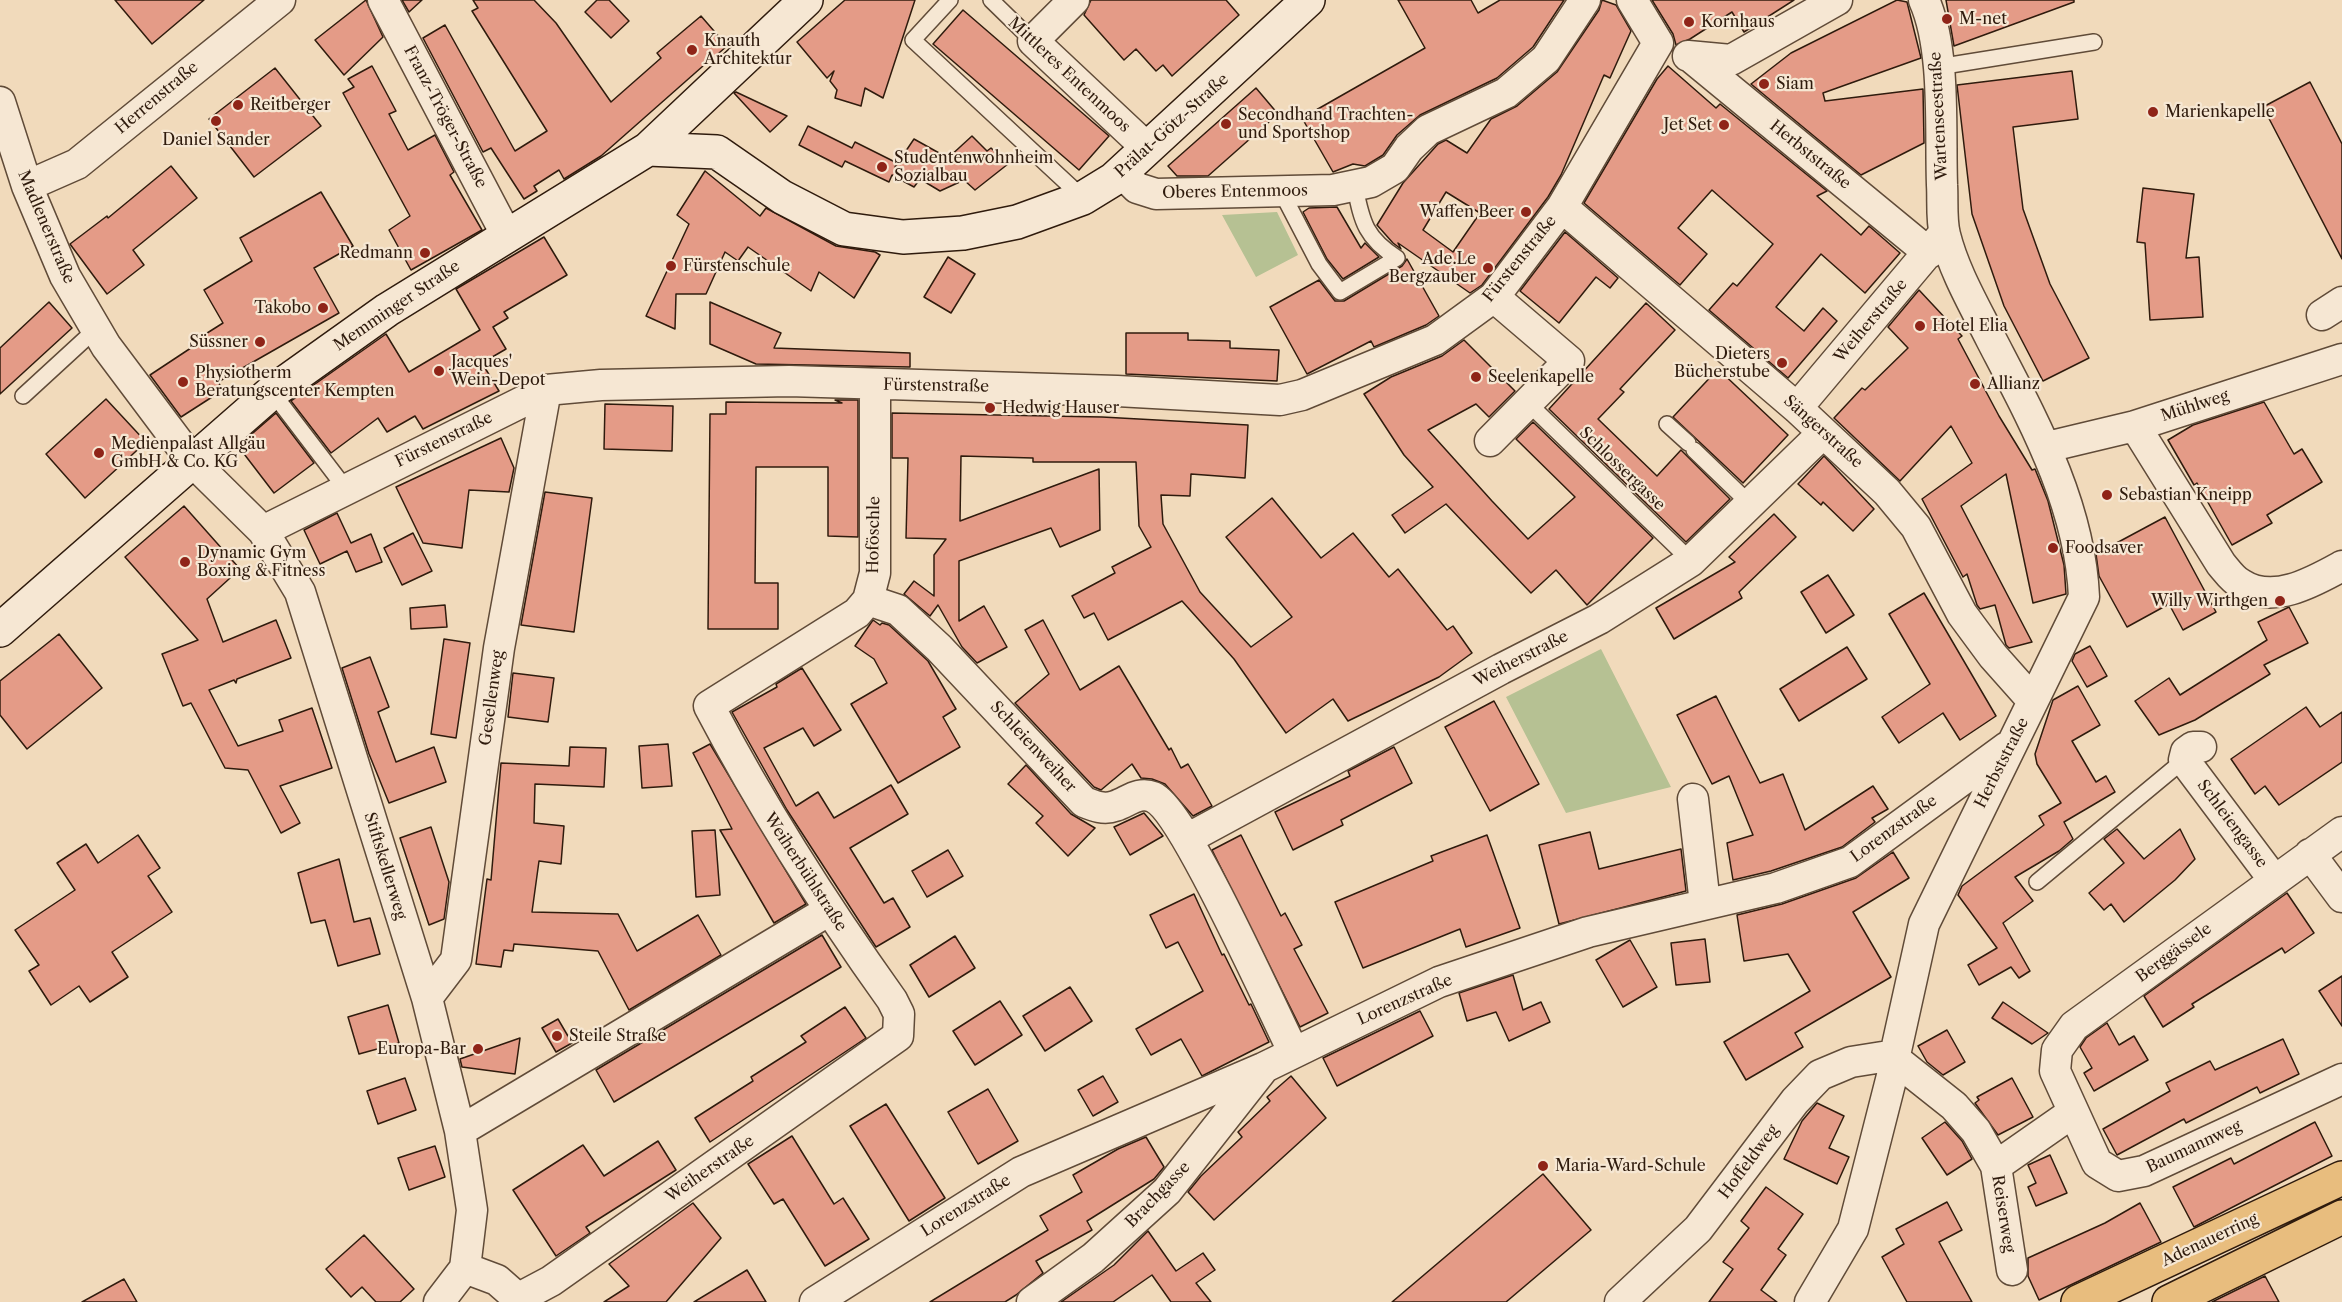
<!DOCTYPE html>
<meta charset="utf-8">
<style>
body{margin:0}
canvas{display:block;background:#f1dabb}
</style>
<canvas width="2342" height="1302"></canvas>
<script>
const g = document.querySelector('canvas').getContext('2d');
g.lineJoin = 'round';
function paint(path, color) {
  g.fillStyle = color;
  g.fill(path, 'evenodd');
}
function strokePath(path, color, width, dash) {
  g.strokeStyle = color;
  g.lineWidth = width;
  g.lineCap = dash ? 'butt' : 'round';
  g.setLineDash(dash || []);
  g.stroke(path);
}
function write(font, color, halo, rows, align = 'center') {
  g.font = font + ' "Libre Caslon Text",serif';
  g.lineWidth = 4.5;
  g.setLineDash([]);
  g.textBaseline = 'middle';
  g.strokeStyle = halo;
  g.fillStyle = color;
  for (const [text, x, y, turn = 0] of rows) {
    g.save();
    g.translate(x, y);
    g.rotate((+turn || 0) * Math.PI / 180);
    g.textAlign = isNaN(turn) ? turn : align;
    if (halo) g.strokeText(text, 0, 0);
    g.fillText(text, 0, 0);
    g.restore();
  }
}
paint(new Path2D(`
 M1277 212 1298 255 1256 277 1222 215Z
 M1601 649 1671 787 1566 813 1506 697Z`), '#b6c193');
const building = new Path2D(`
 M115 0H204L152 44Z
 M366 0 383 37 344 75 315 40Z
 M402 0H422L409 12Z
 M473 0H534L556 23 611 102 661 58 657 53 701 16 727 46 712 59 707 57 703 66 601 156 564 179 559 170 534 186 537 191 524 199 491 148 483 152 423 38 445 25 515 151 547 131 472 11 478 8Z
 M597 0H609L629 21 611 38 585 12Z
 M845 0H915L883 98 865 88 861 106 835 98 837 90 830 81 834 71 827 78 797 42Z
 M1091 0H1226L1239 15 1172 76 1163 65 1156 71 1136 49 1124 60 1084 15Z
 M1398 0H1471L1478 13 1500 0H1564L1533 47 1497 78 1420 115 1397 135 1383 155 1365 166 1353 164 1333 172 1302 118 1425 48Z
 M1602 0 1616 5 1631 31 1610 78 1604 75 1561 175 1548 197 1482 285 1470 293 1398 243 1401 249 1393 243 1377 225 1403 183 1438 144 1446 140 1467 153 1491 119 1517 106 1557 72 1599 10ZM1446 192 1480 213 1453 252 1423 230Z
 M1652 0H1794L1744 32 1732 12 1690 39 1676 45 1673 34Z
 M1897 0 1907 2 1921 58 1823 93 1825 101 1923 89 1924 143 1861 175 1751 84 1791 53Z
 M1946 0H2074V2L1954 46Z
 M963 10 1109 136 1079 170 933 44Z
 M372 66 396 111 389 114 408 150 435 135 454 172 450 175 482 230 411 270 389 230 410 216 343 93 354 87 348 79Z
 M1668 66 1716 108 1720 104 1827 191 1817 196 1861 235 1869 226 1900 253 1865 293 1821 254 1776 307 1804 331 1823 308 1837 321 1788 378 1709 310 1733 283 1737 286 1773 244 1712 190 1678 228 1707 254 1680 285 1584 203 1657 79Z
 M275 68 321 126 254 177 209 119Z
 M2072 71 2078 119 2013 127 2023 209 2050 284 2089 358 2043 381 2004 306 1972 214 1957 85Z
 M2310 82 2342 144V259L2263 107Z
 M1256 88 1278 114 1208 176H1177L1168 166Z
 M736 92 787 116 770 132 734 93Z
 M808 126 852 148 855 142 897 163 895 167 914 139 948 158 972 136 987 151 991 148 1008 164 975 190 964 180 940 191 920 179 914 187 892 175 889 182 845 161 842 167 799 145Z
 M171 166 197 198 133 250 144 265 107 294 70 244 107 216 108 218Z
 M705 171 760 216 766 208 836 246 875 252 880 255 854 298 819 272 811 291 748 247 738 261 725 252 706 294H676L675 329 646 316 689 224 677 215Z
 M2143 188 2194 194 2186 258 2199 257 2203 317 2150 320 2145 243 2137 242Z
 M321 192 353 246 314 268 339 313 218 382 223 390 181 417 150 375 206 338 204 335 223 323 204 290 252 261 240 238Z
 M1337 207 1361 248 1365 243 1379 257 1343 279 1327 259 1303 212 1309 208Z
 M1565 232 1618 278 1610 288 1596 277 1559 323 1520 291Z
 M544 237 567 275 504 312 508 318 493 327 506 349 482 363 499 391 423 429 415 416 387 432 378 418 331 453 291 401 386 334 409 372 480 330 456 289Z
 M948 257 975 274 951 313 924 297Z
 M1407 259 1439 316 1426 325 1374 347 1371 341 1307 374 1270 307 1319 280 1335 301H1344L1402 266Z
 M1919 290 1962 336 1958 339 1999 416 2032 470 2035 469 2048 501 2064 565 2066 594 2033 603 2006 474 1961 506 2032 642 2009 648 2006 645 1995 605 1980 609 1977 605 1967 574 1963 577 1922 499 1972 463 1951 426 1900 481 1834 418 1862 388 1865 390 1908 348 1888 327Z
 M49 302 72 328 0 394V348Z
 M710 302 781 333 774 348 910 353V367L756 364 710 344Z
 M1646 303 1675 330 1620 389 1624 392 1598 419 1657 476 1681 450 1730 499 1686 542 1549 409Z
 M1126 333H1188V340L1230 341V348L1279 350 1277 381 1126 374Z
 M1464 340 1515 391 1489 417 1476 404 1428 430 1492 501 1528 539 1575 497 1516 439 1533 422 1653 538 1587 605 1556 570 1531 593 1446 504 1405 533 1392 515 1433 487 1404 455 1364 394 1391 377 1442 356Z
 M1718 369 1788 435 1743 483 1673 417Z
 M106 399 146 442 85 498 46 454Z
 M835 400H858V537L828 536V467H756L755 583H778V629H708L710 414H726V402L842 403Z
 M2264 402 2294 454 2302 449 2322 482 2267 515 2272 523 2232 545 2197 483 2194 485 2168 440 2193 425Z
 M605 404 673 406 672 451 604 449Z
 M276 413 314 463 274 493 238 446Z
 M892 413 1102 417 1248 425 1245 478 1191 474 1190 496 1161 495 1163 524 1200 592 1251 647 1292 617 1226 537 1272 498 1321 558 1353 533 1389 577 1398 569 1447 630 1453 626 1472 653 1439 677 1348 721 1333 699 1286 733 1234 659 1182 601 1108 640 1094 613 1084 618 1072 596 1115 573 1112 567 1151 547 1139 526 1136 462H1033V458L961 456 960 521 1099 469 1100 530 1060 547 1051 528 959 561V621L984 606 1007 647 977 663 962 647 938 605 930 616 904 594 914 581 934 596V555L946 539 906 538 908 458H892Z
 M501 438 514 468 509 492 469 490 462 548 423 543 396 487Z
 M1824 456 1874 509 1853 531 1823 502 1821 505 1798 484Z
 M545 492 592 498 574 632 521 625Z
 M184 506 240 569 207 599 223 642 276 620 291 658 237 679 236 683 234 680 209 690 238 746 283 731 279 720 312 708 332 768 280 786 300 823 281 833 248 770 225 768 191 703 183 706 162 654 198 640 125 557Z
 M337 513 351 543 371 534 382 562 356 572 347 551 320 564 304 530Z
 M1774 514 1796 537 1739 592 1742 598 1674 639 1656 608 1735 562 1729 557Z
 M2165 517 2216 612 2183 630 2169 604 2127 627 2099 576 2096 554Z
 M413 533 432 571 402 585 384 548Z
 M1828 575 1854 615 1826 633 1801 592Z
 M1924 593 1996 716 1960 740 1943 713 1899 743 1882 717 1930 684 1889 614Z
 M445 605 447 627 411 629 410 608Z
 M2289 607 2308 643 2264 665 2270 674 2195 720 2159 735 2135 701 2169 678 2180 695 2267 640 2258 622Z
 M873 620 880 625 882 623 889 625 928 661 956 709 943 717 960 747 898 783 851 704 887 683 874 659 855 646Z
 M1043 620 1080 690 1119 666 1169 750 1171 748 1181 768 1188 764 1212 806 1193 816 1165 784 1152 779 1141 778 1132 764 1101 790 1094 787 1015 703 1049 674 1025 630Z
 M59 634 102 688 27 749 0 715V681Z
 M444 639 470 643 456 738 431 734Z
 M2090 646 2107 676 2087 687 2072 661 2075 654Z
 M1847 647 1867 679 1799 721 1780 689Z
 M370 657 389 707 378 712 396 762 434 747 446 782 389 803 369 754 342 668Z
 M802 668 841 730 814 746 803 728 764 748 796 806 818 792 834 818 891 785 908 814 850 848 884 903 893 898 910 927 876 947 787 810 732 712 777 687 776 684Z
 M513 673 554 678 548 722 508 717Z
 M2078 686 2100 725 2072 741 2096 782 2106 776 2115 792 2064 822 2073 839 2059 851 2015 877 2033 901 2003 923 2030 971 2019 978 2011 967 1979 985 1968 965 1997 948 1958 895 1962 886 2044 825 2039 816 2061 803 2037 764 2035 754 2053 700Z
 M1716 696 1760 783 1783 774 1805 830 1873 786 1888 809 1872 818 1875 822 1842 847 1771 871 1733 880 1727 843 1753 835 1729 776 1712 784 1677 715Z
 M1494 701 1539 784 1490 811 1445 727Z
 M2306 707 2320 727 2342 712V762L2279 805 2265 786 2255 794 2231 759Z
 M668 744 672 786 642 788 639 746Z
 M710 744 806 904 774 923 720 830 732 829 693 753Z
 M570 747 606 748 604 787 535 784 534 823 564 826 561 864 539 861 532 912 618 914 637 951 698 915 721 955 629 1010 598 951 514 944 513 951 504 950 501 967 476 964 487 879 491 880 501 763 569 766Z
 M1394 747 1412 783 1341 820 1343 825 1293 850 1275 812 1350 776 1348 771Z
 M1026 765 1071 814 1095 828 1068 856 1036 823 1043 816 1008 784Z
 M1144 813 1163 836 1130 855 1114 827Z
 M431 827 449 882 444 919 429 925 400 838Z
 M2117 829 2144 859 2180 829 2195 859 2175 880 2124 922 2111 904 2104 910 2089 893 2124 863 2104 839Z
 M715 830 720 895 696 897 692 831Z
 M1590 832 1599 869 1681 849 1686 891 1559 924 1539 845Z
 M138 835 160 868 148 876 172 912 112 952 128 977 90 1002 79 986 51 1005 29 971 39 965 15 930 75 890 57 863 86 844 98 863Z
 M1241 835 1281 916 1285 913 1302 945 1294 949 1328 1013 1300 1027 1212 850Z
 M1487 835 1520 928 1466 947 1460 929 1363 968 1335 902 1433 861 1431 856Z
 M948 850 963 876 927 897 912 871Z
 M1893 852 1909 878 1853 912 1891 977 1795 1033 1803 1047 1746 1080 1724 1042 1810 991 1788 954 1744 961 1737 915 1782 904 1856 878Z
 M339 859 354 922 370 918 380 954 338 966 325 920 311 923 298 873Z
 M2287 893 2314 933 2285 953 2282 948 2192 1004 2194 1007 2163 1027 2144 996Z
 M1194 894 1222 955 1224 954 1249 1005 1251 1004 1269 1042 1202 1076 1181 1039 1151 1055 1136 1029 1203 991 1178 942 1166 948 1150 915Z
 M822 935 841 967 614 1102 596 1070Z
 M955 936 975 968 929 997 910 965Z
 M1705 939 1710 982 1676 985 1671 943Z
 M1630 940 1657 987 1623 1007 1596 960Z
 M1513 975 1523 1010 1541 1002 1550 1022 1509 1041 1496 1012 1467 1021 1459 993Z
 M2342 976V1026L2319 991Z
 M1070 987 1092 1021 1045 1051 1023 1016Z
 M1000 1001 1022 1035 975 1065 953 1031Z
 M2003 1002 2048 1033 2032 1044 1992 1018Z
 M388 1005 399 1043 359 1054 348 1017Z
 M845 1007 866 1038 710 1142 695 1118 753 1081 751 1077 806 1042 801 1036Z
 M1420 1011 1433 1036 1337 1086 1323 1058Z
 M558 1019 572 1043 556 1052 542 1028Z
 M2107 1023 2119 1045 2134 1036 2148 1060 2094 1091 2084 1073 2092 1068 2080 1047 2086 1038Z
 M1947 1030 1965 1062 1943 1075 1927 1062 1918 1046Z
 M520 1038 515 1074 462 1067 460 1059Z
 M2283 1039 2299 1074 2260 1093 2257 1087 2186 1123 2184 1119 2117 1155 2103 1129 2170 1091 2166 1083 2210 1061 2215 1070Z
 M1103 1076 1118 1102 1093 1116 1078 1090Z
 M1291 1076 1326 1118 1214 1220 1188 1192 1201 1176 1242 1137 1238 1132 1270 1101 1267 1097Z
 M405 1078 416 1110 378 1124 367 1091Z
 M2012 1078 2033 1117 1998 1135 1975 1103 1979 1100 1977 1097Z
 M988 1089 1018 1141 978 1164 948 1112Z
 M1817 1103 1844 1116 1829 1148 1849 1157 1837 1184 1784 1159 1802 1121Z
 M886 1104 945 1198 909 1221 850 1126Z
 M1945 1122 1962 1141 1972 1159 1947 1175 1922 1138Z
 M2315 1122 2332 1156 2194 1227 2173 1187 2231 1158 2234 1164Z
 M792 1136 834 1204 843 1198 869 1239 825 1266 783 1199 774 1204 748 1164Z
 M1146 1137 1164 1167 1154 1179 1087 1221 1092 1230 1036 1261 1043 1273 1016 1295 1005 1302H930L1048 1230 1040 1216 1082 1192 1073 1175 1118 1149Z
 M658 1141 676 1170 586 1227 590 1233 556 1256 513 1190 583 1145 604 1176Z
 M435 1146 445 1177 409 1190 398 1158Z
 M2050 1155 2067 1193 2036 1206 2028 1187 2036 1183 2028 1165Z
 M1543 1174 1591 1230 1506 1302H1392Z
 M1766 1187 1803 1214 1778 1249 1786 1255 1761 1290 1777 1302H1709L1733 1269 1723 1262 1749 1228 1741 1221Z
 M1947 1202 1962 1230 1939 1242 1972 1302H1907L1882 1257 1904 1244 1896 1229Z
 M693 1203 721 1238 666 1302H604L629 1286 609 1264Z
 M2140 1203 2161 1242 2039 1300 2028 1276V1258L2105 1223Z
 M1148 1231 1176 1271 1203 1253 1215 1270 1196 1283 1211 1302H1171L1152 1275 1113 1302H1061L1114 1265Z
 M364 1235 414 1289 400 1302H376L362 1287 351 1297 326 1269Z
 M747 1270 766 1302H694Z
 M2265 1276 2279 1302H2212Z
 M124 1279 137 1302H82Z`);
paint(building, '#e49b87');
strokePath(building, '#2f1b0d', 1.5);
const lane = new Path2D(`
 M950 0 913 40 1083 198
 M991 0 1033 41
 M1938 67 2094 42
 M1281 191 1319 264 1340 292 1397 258C1366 238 1362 223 1355 187
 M272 392 346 489
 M23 396 96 329
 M1528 403 1691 561
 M1667 424 1688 443
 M1694 450 1749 503
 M2037 882 2184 760`);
const street = new Path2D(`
 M383 0 506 234
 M1074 0 1033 41 1148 149
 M1632 0 1658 43
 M1688 56 1731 60 1837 0
 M1692 58 1929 253
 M0 102 27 186 65 276 106 346 193 462 263 531 300 592 427 998 460 1131 472 1210 465 1268 439 1302
 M1122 173 1137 188 1156 194 1333 190 1371 182 1395 168 1409 148 1428 130 1506 93 1546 59 1585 0
 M27 186 77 164 280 0
 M1562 207 1797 408 1887 492 1916 527 1962 614 1993 656 2033 701
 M2322 315 2342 302
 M1797 408 1940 238
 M2135 426 2221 564C2227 571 2233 580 2241 584 2273 605 2313 582 2342 566
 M1490 441 1569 361 1494 297
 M2047 447 2135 426 2342 359
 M263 531 546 390 601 385 789 381 1117 391 1280 400 1302 395 1435 340 1494 297 1562 207 1658 43
 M868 600 898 610 939 648 1084 802C1094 806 1104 810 1115 806 1128 802 1138 791 1153 797 1184 811 1272 1009 1293 1051
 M2201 747H2193L2186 752 2184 760 2274 880
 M1693 799 1705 904
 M2342 832 2074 1026 2057 1050 2055 1071 2097 1163 2118 1176 2144 1171 2342 1079
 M1187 839 1501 669 1599 619 1691 561 1823 433
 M2310 854 2342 897
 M427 998 456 960 499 648 546 390
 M1896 1060 1954 1106 1976 1131 1996 1166 2012 1270
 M460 1131 828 911
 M1996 1166 2072 1113
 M465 1268 497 1280 522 1302
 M519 1298 551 1281 898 1036 899 1014 892 1000C824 905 763 809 709 706L857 613 868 600 875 573V385
 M815 1302 1021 1172 1263 1068 1439 982 1588 932 1776 888 1850 862 2007 747
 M1032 1302 1093 1258 1167 1191 1263 1069
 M1620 1302 1698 1229 1795 1101 1820 1075 1851 1062 1895 1055
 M1810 1302 1853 1229 1896 1060 1895 1055 1924 924 2084 597C2080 504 2033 420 1991 339 1974 305 1954 271 1945 235 1941 220 1943 200 1942 185 1940 130 1946 49 1924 0`);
const secondary = new Path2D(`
 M648 149 717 152 782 197 844 229 903 237 963 233 1017 222 1083 198 1114 179 1308 0
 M0 630 272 392 387 310 648 149 806 0`);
const primary = new Path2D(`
 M2078 1302 2342 1178
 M2169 1302 2342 1217`);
strokePath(lane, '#604b38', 18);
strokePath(street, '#604b38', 33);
strokePath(secondary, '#2f1b0d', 36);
strokePath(primary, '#2f1b0d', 36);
strokePath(lane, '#f6e7d3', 15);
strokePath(street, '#f6e7d3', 30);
strokePath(secondary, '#f6e7d3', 33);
strokePath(primary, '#e8bd7e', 33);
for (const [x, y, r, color] of [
 [1947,19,6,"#8f2418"],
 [1689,22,6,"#8f2418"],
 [692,50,6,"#8f2418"],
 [1764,84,6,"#8f2418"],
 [238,105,6,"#8f2418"],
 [2153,112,6,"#8f2418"],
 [216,121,6,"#8f2418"],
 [1226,124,6,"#8f2418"],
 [1724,125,6,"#8f2418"],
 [882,167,6,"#8f2418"],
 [1526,212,6,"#8f2418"],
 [425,253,6,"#8f2418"],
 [671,266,6,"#8f2418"],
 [1488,268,6,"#8f2418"],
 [323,308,6,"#8f2418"],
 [1920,326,6,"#8f2418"],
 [260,342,6,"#8f2418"],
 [1782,363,6,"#8f2418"],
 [439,371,6,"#8f2418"],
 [1476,377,6,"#8f2418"],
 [183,382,6,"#8f2418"],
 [1975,384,6,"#8f2418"],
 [990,408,6,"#8f2418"],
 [99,453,6,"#8f2418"],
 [2107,495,6,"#8f2418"],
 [2053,548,6,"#8f2418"],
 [185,562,6,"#8f2418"],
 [2280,601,6,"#8f2418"],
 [557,1036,6,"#8f2418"],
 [478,1049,6,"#8f2418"],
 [1543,1166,6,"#8f2418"]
]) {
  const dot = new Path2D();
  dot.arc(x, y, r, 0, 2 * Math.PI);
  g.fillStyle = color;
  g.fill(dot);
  strokePath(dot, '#f6e7d3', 2);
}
write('16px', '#2f1b0d', '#f6e7d3', [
 ["M-net",1959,19],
 ["Kornhaus",1701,22],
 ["Knauth",704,41],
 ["Architektur",704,59],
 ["Siam",1776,84],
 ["Reitberger",250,105],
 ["Marienkapelle",2165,112],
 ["Secondhand Trachten-",1238,115],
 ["und Sportshop",1238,133],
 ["Jet Set",1712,125,"right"],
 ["Daniel Sander",216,140,"center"],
 ["Studentenwohnheim",894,158],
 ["Sozialbau",894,176],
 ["Waffen Beer",1514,212,"right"],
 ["Redmann",413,253,"right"],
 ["Ade.Le",1476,259,"right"],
 ["Bergzauber",1476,277,"right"],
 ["Fürstenschule",683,266],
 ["Takobo",311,308,"right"],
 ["Hotel Elia",1932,326],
 ["Süssner",248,342,"right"],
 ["Dieters",1770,354,"right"],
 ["Bücherstube",1770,372,"right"],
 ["Jacques'",451,362],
 ["Wein-Depot",451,380],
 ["Physiotherm",195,373],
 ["Beratungscenter Kempten",195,391],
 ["Seelenkapelle",1488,377],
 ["Allianz",1987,384],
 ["Hedwig Hauser",1002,408],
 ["Medienpalast Allgäu",111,444],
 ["GmbH & Co. KG",111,462],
 ["Sebastian Kneipp",2119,495],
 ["Foodsaver",2065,548],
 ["Dynamic Gym",197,553],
 ["Boxing & Fitness",197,571],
 ["Willy Wirthgen",2268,601,"right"],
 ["Steile Straße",569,1036],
 ["Europa-Bar",466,1049,"right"],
 ["Maria-Ward-Schule",1555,1166]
], 'left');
write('16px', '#2f1b0d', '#f6e7d3', [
 ["Mittleres Entenmoos",1069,75,43],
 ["Herrenstraße",157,98,-40],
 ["Wartenseestraße",1939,116,-93],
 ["Franz-Tröger-Straße",445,117,62],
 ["Prälat-Götz-Straße",1172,126,-42],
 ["Herbststraße",1810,155,39],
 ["Oberes Entenmoos",1235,192,-1],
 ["Madlenerstraße",46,227,67],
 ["Fürstenstraße",1520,259,-51],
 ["Memminger Straße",397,306,-34],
 ["Weiherstraße",1871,321,-50],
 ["Fürstenstraße",936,386,1],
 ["Mühlweg",2195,406,-18],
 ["Sängerstraße",1823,432,42],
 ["Fürstenstraße",444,440,-26],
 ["Schlossergasse",1622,469,44],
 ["Hoföschle",874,535,-89],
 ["Weiherstraße",1521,659,-27],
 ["Gesellenweg",492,698,-82],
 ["Schleienweiher",1033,747,47],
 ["Herbststraße",2002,763,-63],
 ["Schleiengasse",2232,824,53],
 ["Lorenzstraße",1894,829,-36],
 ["Stiftskellerweg",385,866,73],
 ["Weiherbühlstraße",805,872,57],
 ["Berggässele",2174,953,-36],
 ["Lorenzstraße",1405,1000,-24],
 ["Baumannweg",2194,1147,-25],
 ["Hoffeldweg",1749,1162,-53],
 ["Weiherstraße",710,1169,-35],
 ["Brachgasse",1158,1195,-46],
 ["Lorenzstraße",966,1206,-32],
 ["Reiserweg",2003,1214,81],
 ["Adenauerring",2210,1240,-25]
]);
</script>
